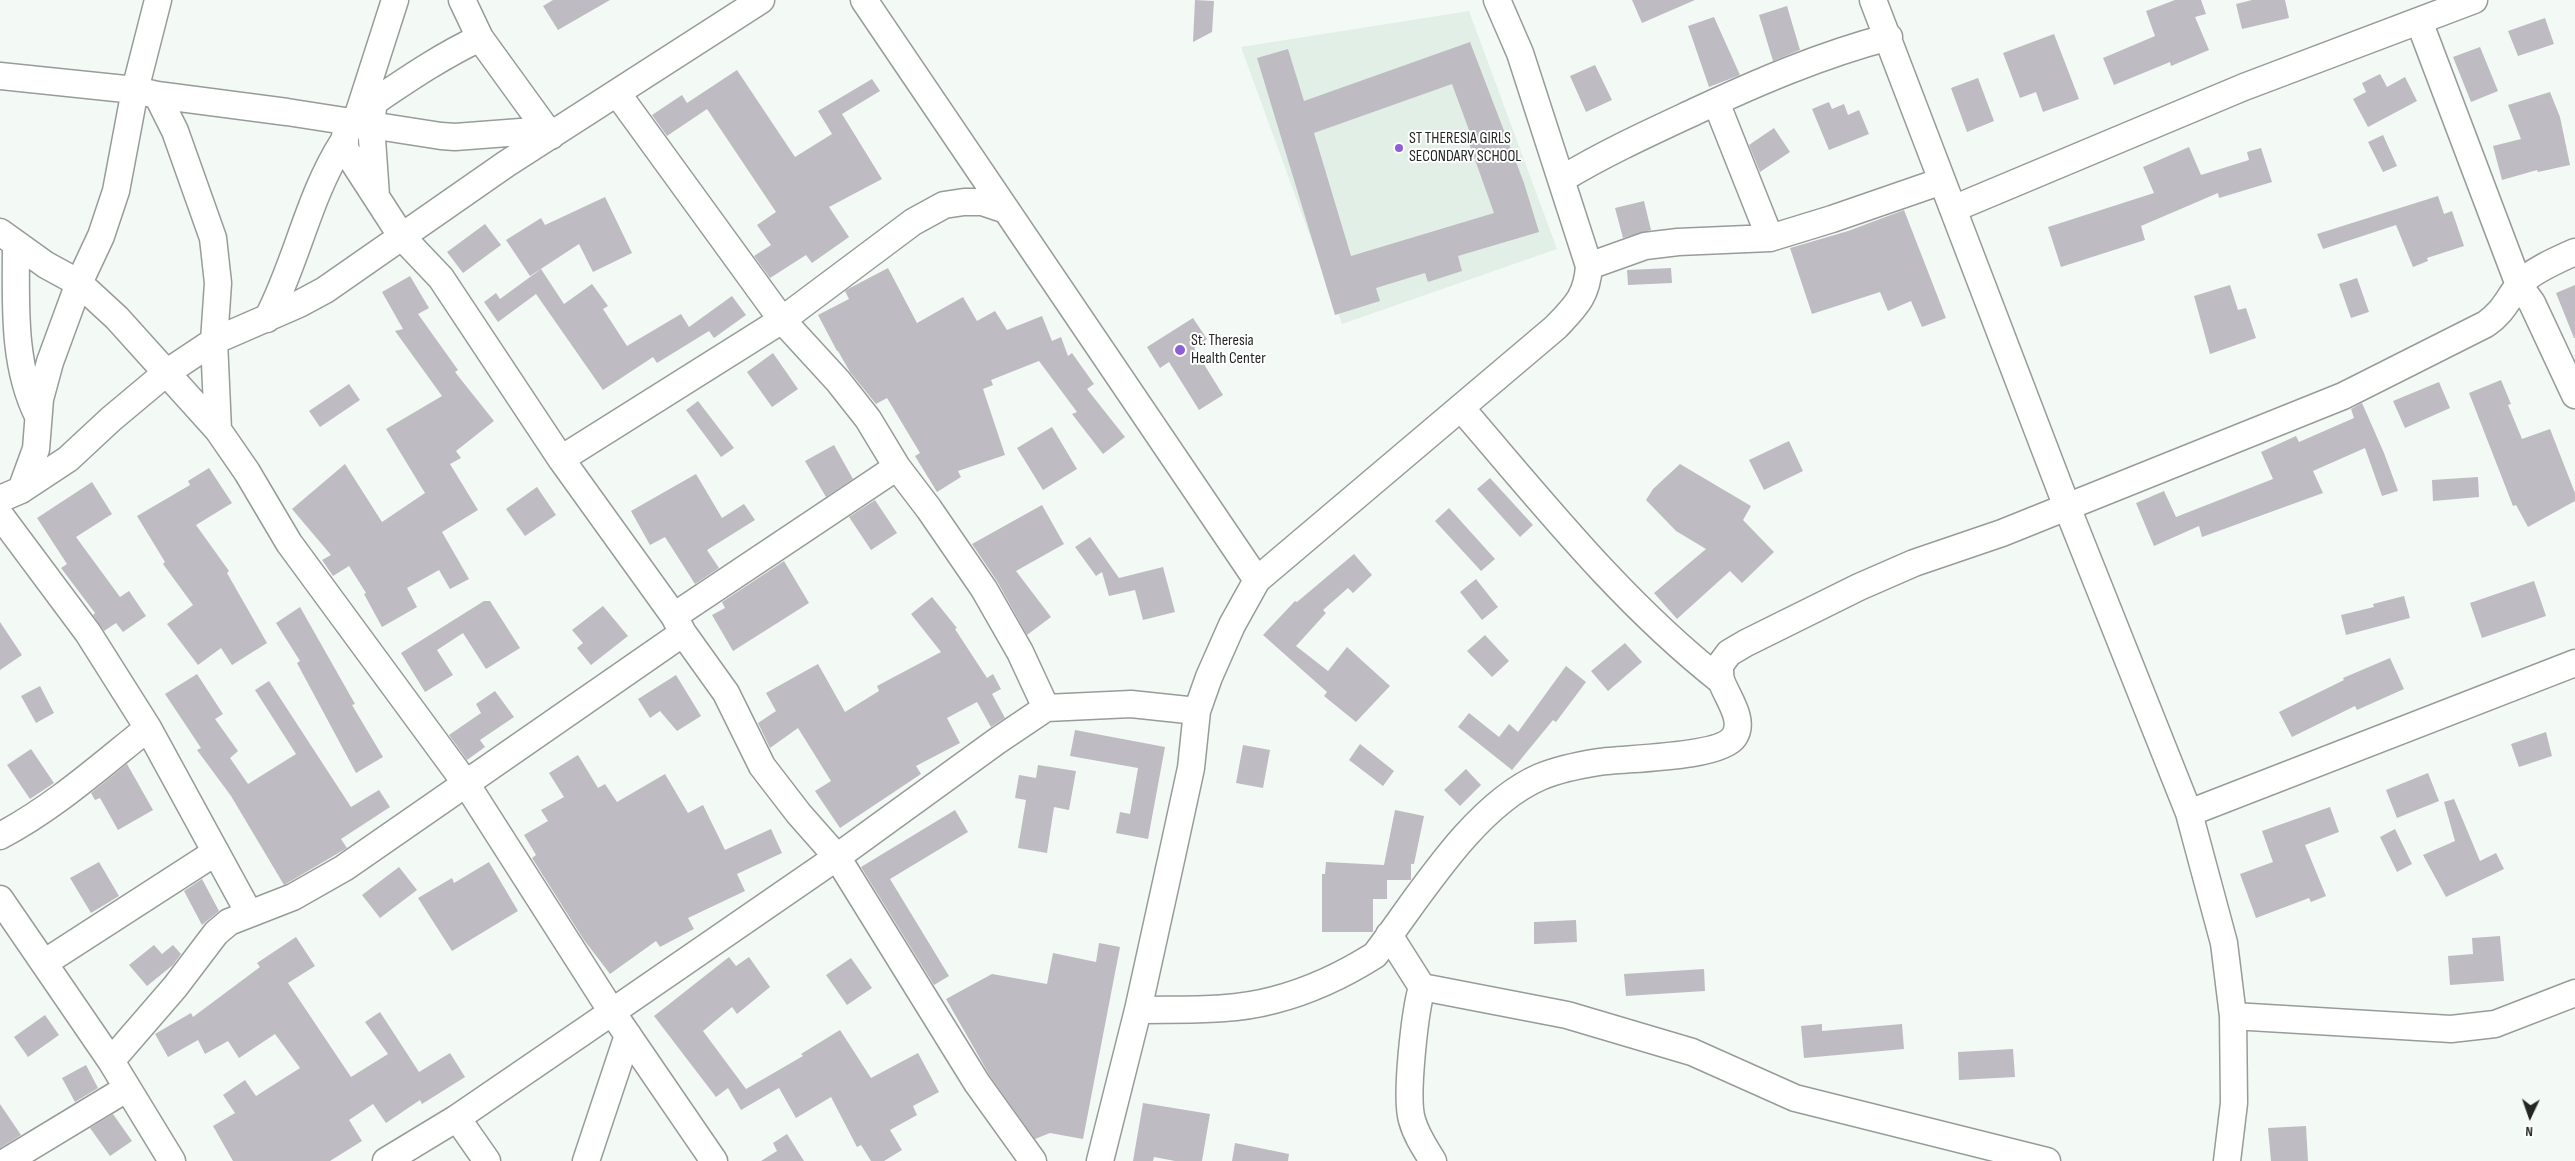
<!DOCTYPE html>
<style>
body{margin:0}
#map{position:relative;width:2575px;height:1161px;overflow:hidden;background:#f3f9f4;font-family:"Sofia Sans Condensed",sans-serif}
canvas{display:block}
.north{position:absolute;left:2505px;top:1091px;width:50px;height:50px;-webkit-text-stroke:4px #fff;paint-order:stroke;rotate:183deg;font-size:14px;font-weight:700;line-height:20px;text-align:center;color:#242625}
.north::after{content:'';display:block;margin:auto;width:18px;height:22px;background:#242625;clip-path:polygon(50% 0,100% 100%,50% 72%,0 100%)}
</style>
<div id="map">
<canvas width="2575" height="1161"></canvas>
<div class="north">N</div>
</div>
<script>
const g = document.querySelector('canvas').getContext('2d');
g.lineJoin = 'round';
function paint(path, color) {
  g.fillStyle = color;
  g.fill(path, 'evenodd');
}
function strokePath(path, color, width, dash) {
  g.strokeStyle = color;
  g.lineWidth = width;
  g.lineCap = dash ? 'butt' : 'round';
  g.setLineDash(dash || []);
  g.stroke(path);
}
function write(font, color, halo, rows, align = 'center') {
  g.font = font + ' "Sofia Sans Condensed",sans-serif';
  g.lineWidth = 4;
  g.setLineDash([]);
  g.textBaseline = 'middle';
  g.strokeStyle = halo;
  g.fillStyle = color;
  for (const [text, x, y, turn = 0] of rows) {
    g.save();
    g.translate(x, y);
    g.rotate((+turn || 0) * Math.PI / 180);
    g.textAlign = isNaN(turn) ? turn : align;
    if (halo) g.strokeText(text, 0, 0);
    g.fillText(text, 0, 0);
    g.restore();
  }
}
paint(new Path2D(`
 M1469 11 1557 249 1342 324 1241 47Z`), '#e2efe6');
paint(new Path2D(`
 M553 0H610L558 30 543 6Z
 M1195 0 1214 1 1212 32 1193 42Z
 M1632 0H1695L1642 23Z
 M2175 0H2201L2206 14 2195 17 2209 50 2171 66 2170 62 2114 85 2103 58 2155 36 2146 11Z
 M2252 0H2285L2289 18 2242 29 2236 4Z
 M1787 6 1800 50 1773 61 1759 15Z
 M1714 17 1740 75 1709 87 1688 26Z
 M2545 18 2554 44 2518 56 2508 31Z
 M2054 34 2079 99 2043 112 2036 92 2020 98 2003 53Z
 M1470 42 1524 183 1539 232 1458 256 1462 271 1428 282 1425 273 1376 288 1380 301 1335 315 1257 58 1288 49 1304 101ZM1452 84 1473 141 1469 143 1494 213 1351 256 1314 133Z
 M2480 47 2498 91 2471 102 2453 57Z
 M1595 65 1612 100 1586 112 1570 76Z
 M737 70 795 157 832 134 818 111 872 79 880 91 842 114 882 179 829 207 849 237 812 263 806 255 770 278 754 256 771 245 757 225 776 212 707 109 667 136 652 115 682 95 687 103Z
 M2380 74 2387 87 2405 77 2417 101 2368 127 2353 99 2366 92 2362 83Z
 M1978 78 1994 121 1967 132 1951 88Z
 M2550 92 2560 117 2570 165 2538 172 2537 170 2502 180 2493 146 2521 139 2508 105Z
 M1829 102 1832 109 1844 104 1848 115 1859 110 1869 134 1829 150 1812 109Z
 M1774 128 1790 152 1760 172 1749 145Z
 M2383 135 2397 166 2383 172 2368 142Z
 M2189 147 2201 175 2249 160 2247 152 2261 148 2272 182 2219 198 2218 193 2141 226 2145 240 2061 267 2048 227 2154 193 2143 167Z
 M2438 196 2444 214 2452 211 2464 246 2427 258 2428 261 2413 267 2396 225 2323 249 2317 234Z
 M605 197 632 253 593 272 579 244 530 276 506 240 541 218 545 225Z
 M1644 201 1651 230 1623 238 1615 208Z
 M1904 210 1946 318 1922 327 1911 301 1888 311 1880 292 1812 314 1790 248 1848 231Z
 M485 224 501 245 463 273 447 252Z
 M888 268 917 323 963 297 977 321 995 311 1007 330 1042 316 1052 341 1061 337 1068 356 1072 353 1094 384 1087 389 1125 437 1103 454 1072 414 1077 412 1039 361 991 380 993 385 983 389 1005 455 958 471 961 477 937 492 915 456 920 453 887 398 876 404 850 372 838 351H837L818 315 849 299 845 291 848 289Z
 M1671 268 1672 283 1628 285 1627 270Z
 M541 269 564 304 592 284 608 306 603 309 627 346 681 314 689 327 732 296 746 315 714 338 709 331 657 363 653 357 603 390 536 294 498 322 484 302 496 293 500 299Z
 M410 276 429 308 418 314 458 370 455 372 494 421 456 451 461 458 450 464 478 510 442 532 469 579 450 589 439 570 407 588 417 607 382 627 364 594 366 593 349 566 333 576 322 560 331 555 292 509 345 464 382 522 425 493 386 429 442 396 395 331 403 329 382 292Z
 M2357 278 2369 312 2351 318 2339 284Z
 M2230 285 2238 310 2246 308 2256 338 2210 354 2194 296Z
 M2575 285V338H2574L2556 293Z
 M1193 318 1207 339 1194 348 1223 395 1199 410 1169 362 1160 368 1147 347Z
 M773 353 798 389 772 407 747 372Z
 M2501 380 2511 404 2508 405 2522 439 2550 429 2575 493V501L2528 527 2516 505 2513 506 2469 393Z
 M2439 382 2450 408 2405 428 2393 401Z
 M349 384 360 400 320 427 309 411Z
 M698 401 734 448 721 457 686 410Z
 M2362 403 2384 453 2398 491 2382 496 2365 448 2313 471 2323 493 2202 537 2199 526 2154 546 2136 503 2164 491 2176 517 2273 479 2261 452 2296 436 2299 442 2354 418 2351 409Z
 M1052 427 1077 469 1043 490 1017 448Z
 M1789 441 1803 471 1764 490 1749 460Z
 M834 445 853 479 826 497 805 461Z
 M1680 464 1751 506 1743 520 1774 552 1742 583 1730 571 1677 619 1654 593 1706 549 1676 531 1646 500 1653 489Z
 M209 468 232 503 196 525 229 571 227 573 267 643 232 665 221 648 198 665 167 624 193 605 163 564 165 562 137 516 190 485 188 481Z
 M696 474 722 518 744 504 755 520 707 550 719 568 695 584 665 537 650 545 631 511Z
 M2478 477 2479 497 2433 501 2432 480Z
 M1490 478 1533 525 1520 537 1477 489Z
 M92 482 112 514 76 537 120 597 129 591 146 616 123 632 116 623 104 631 93 615 95 613 61 568 67 564 37 518Z
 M537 487 556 515 525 536 506 509Z
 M875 500 897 533 871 550 849 517Z
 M1042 505 1064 544 1016 571 1051 617 1027 635 997 581 972 544Z
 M1449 508 1495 559 1481 571 1435 521Z
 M1090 537 1119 578 1163 567 1175 612 1143 620 1135 590 1109 596 1102 572 1096 576 1075 547Z
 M1354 554 1372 575 1353 593 1348 588 1323 610 1326 613 1296 646 1328 671 1347 647 1390 686 1356 722 1324 696 1327 692 1263 635 1295 601 1297 602Z
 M784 561 809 603 733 651 712 615 725 608 722 602Z
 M1476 579 1498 607 1482 620 1460 592Z
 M2534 581 2546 616 2482 638 2470 603Z
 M2404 596 2410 618 2346 635 2341 615 2374 607 2373 604Z
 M932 597 957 628 955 629 987 678 993 674 1001 689 992 694 1005 718 991 727 977 702 947 718 960 743 916 766 921 774 840 828 815 791 831 781 798 728 770 748 758 723 776 711 766 693 818 664 845 712 879 691 877 686 941 652 911 614Z
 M484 601H490L520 648 486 669 463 633 437 650 453 675 425 692 401 653Z
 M603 606 628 636 591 665 577 648 583 643 572 630Z
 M300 607 355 704 352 705 383 757 356 773 297 663 300 661 276 623Z
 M0 622 22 655 0 670Z
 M1485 635 1509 661 1492 677 1467 651Z
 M1625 643 1642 662 1608 691 1591 671Z
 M2390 658 2404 689 2357 710 2355 706 2292 737 2279 712 2344 680 2343 678Z
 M1566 666 1586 682 1556 722 1553 720 1512 770 1458 727 1469 713 1499 737 1509 724 1518 732Z
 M197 674 223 714 215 719 238 751 230 758 248 784 296 754 255 690 269 681 351 807 379 790 390 807 341 839 347 848 284 885 231 796 197 750 201 748 165 694Z
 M676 675 701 716 677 731 660 711 650 718 638 699Z
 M40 686 54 713 36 723 21 696Z
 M495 691 514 717 480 740 485 747 467 760 449 735 481 713 476 704Z
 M1075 730 1165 747 1148 839 1116 833 1120 812 1130 814 1138 768 1070 756Z
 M2546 732 2552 756 2519 767 2511 744Z
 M1360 744 1394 771 1383 786 1349 760Z
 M1243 745 1270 750 1263 788 1236 783Z
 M31 749 54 783 30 799 7 765Z
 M578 755 598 788 605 784 617 802 665 774 688 813 703 805 725 850 771 829 782 853 737 874 745 891 688 918 694 929 660 947 656 941 610 974 584 940 532 858 536 855 524 835 548 821 541 810 564 797 549 773Z
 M127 764 153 810 118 830 100 798 95 800 91 793Z
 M1038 765 1076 771 1069 810 1054 807 1047 853 1018 848 1026 800 1015 798 1019 775 1036 778Z
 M1466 769 1481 785 1460 806 1444 790Z
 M2428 773 2439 801 2397 818 2386 790Z
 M2454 799 2480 861 2496 853 2504 869 2446 897 2423 855 2455 841 2444 802Z
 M2330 807 2339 832 2305 845 2326 896 2311 902 2309 898 2256 918 2240 874 2273 862 2262 831Z
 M955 810 968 832 890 879 949 976 934 985 861 867Z
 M1395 810 1424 816 1414 864H1411V880H1387V899H1373V932H1322V874H1325L1326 862 1384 865Z
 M2395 829 2412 864 2397 872 2380 837Z
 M99 862 119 896 91 913 70 878Z
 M489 862 518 911 452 951 418 898 452 878 454 883Z
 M399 867 417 890 380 918 362 895Z
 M202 879 219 911 202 925 184 891Z
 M1576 920 1577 942 1534 944V922Z
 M2500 936 2504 981 2450 985 2448 956 2473 954 2472 938Z
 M296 937 315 966 288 983 351 1077 388 1054 365 1022 380 1012 419 1072 450 1053 465 1077 422 1104 420 1100 386 1123 373 1104 349 1120 362 1141 330 1161H233L213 1126 235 1113 223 1095 245 1080 256 1096 300 1068 275 1034 239 1058 228 1041 205 1054 198 1040 168 1057 155 1034 191 1013 193 1017 260 967 257 963Z
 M1099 943 1120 947 1083 1139 1050 1133 1035 1139 990 1076 946 999 992 974 1047 984 1053 953 1096 962Z
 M154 945 162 954 173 945 181 954 173 965 147 986 129 965Z
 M729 957 736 966 749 957 770 987 737 1014 732 1007 703 1031 746 1089 803 1056 801 1054 840 1030 871 1078 918 1053 939 1092 913 1106 917 1115 890 1130 902 1150 884 1161H871L861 1145 857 1147 831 1097 796 1118 779 1088 741 1110 728 1088 716 1097 654 1016Z
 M851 958 872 988 847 1005 826 975Z
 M1704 969 1705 991 1626 996 1624 974Z
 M45 1015 59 1035 28 1057 14 1037Z
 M1822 1024V1031L1902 1024 1904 1049 1804 1058 1801 1026Z
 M2013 1049 2015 1077 1959 1080 1958 1052Z
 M86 1065 98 1088 75 1102 62 1078Z
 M1143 1103 1210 1114 1202 1161H1175L1154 1157 1153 1161H1133Z
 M0 1104 21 1135 0 1148Z
 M113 1114 132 1141 110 1156 90 1128Z
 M2306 1126 2308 1161H2271L2268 1128Z
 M787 1134 804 1161H761L777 1151 773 1143Z
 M1235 1143 1289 1154 1288 1161H1232Z`), '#bebcc2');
const minor = new Path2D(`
 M395 0 359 112 345 136V149L402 237 441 278 561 459 674 616 683 633 726 693 762 766 799 814 837 857 977 1083 1033 1161
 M462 0 480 38 551 136
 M864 0 1257 580
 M1873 0 2067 507 2189 813 2224 943 2233 1016 2234 1103 2227 1161
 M2419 21 2519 285 2532 303 2575 395
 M0 76 135 90 157 95 287 112 441 136 455 137 547 130
 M617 93 782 320 838 381 868 419 897 467 929 509 984 589 1020 652 1046 708
 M157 95 175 131 213 238 218 283 214 341 218 430
 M1716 102 1770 238
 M373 108 371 125 376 196
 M359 112C398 86 437 58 480 38
 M1562 179C1605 153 1649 133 1694 112 1758 82 1821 55 1889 37
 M1953 209 2244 87 2474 0
 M0 232 46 265 79 283 117 318 218 430 247 472 289 543 467 785 612 1012 714 1161
 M16 245C16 302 12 364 38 416
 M1589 266 1645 246 1678 242 1770 238 1832 219 1942 181
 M267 319C297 262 308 197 343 142
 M1461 408C1543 503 1621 602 1720 680
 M561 459 782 320 913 222 944 205 964 202H982L1003 209
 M21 490 36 449 40 399 50 362 79 283 101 236 116 191 135 90 158 0
 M0 499 21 490 68 459 111 419 166 373 214 341 299 304 325 290 506 164 761 0
 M0 515 88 633 148 728 249 913
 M674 616 897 467
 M2189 813 2575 663
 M0 836C55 807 100 766 148 728
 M0 899 111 1061 172 1161
 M1389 935 1422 987 1567 1015 1692 1052 1795 1098 2047 1161
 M44 963 216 852
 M1422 987C1415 1011 1405 1097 1412 1120 1416 1135 1425 1148 1433 1161
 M1138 1010C1183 1009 1230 1012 1274 1000 1309 991 1345 974 1375 955 1419 897 1473 806 1540 777 1559 769 1580 765 1599 762 1626 758 1720 758 1734 737 1746 720 1726 696 1721 680 1720 676 1720 670 1720 665L1729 653 1746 643 1859 587 1914 563 2002 533 2343 396 2486 324C2503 312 2506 302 2518 286 2529 272 2559 259 2575 252
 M2233 1016 2451 1029 2495 1024 2575 993
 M111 1061 175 987 216 933 229 922 293 897 344 868 683 633
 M457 1118 487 1161
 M7 1161 126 1089
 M386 1161 457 1118 612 1012 837 857 997 741 1046 708 1131 704 1197 711
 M586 1161 628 1035
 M1100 1161 1138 1010 1173 851 1191 768 1197 711 1209 677 1232 625 1257 580 1556 327C1576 306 1587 296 1589 266L1520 53 1497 0`);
strokePath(minor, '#979c98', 29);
strokePath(minor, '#fff', 26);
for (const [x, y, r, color] of [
 [1399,148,5,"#8e5ed8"],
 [1180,350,6,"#8e5ed8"]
]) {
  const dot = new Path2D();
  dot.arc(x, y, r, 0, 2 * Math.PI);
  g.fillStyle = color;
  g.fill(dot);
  strokePath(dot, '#fff', 2);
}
write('16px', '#242625', '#fff', [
 ["ST THERESIA GIRLS",1409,139],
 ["SECONDARY SCHOOL",1409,157],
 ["St. Theresia",1191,341],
 ["Health Center",1191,359]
], 'left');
</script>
